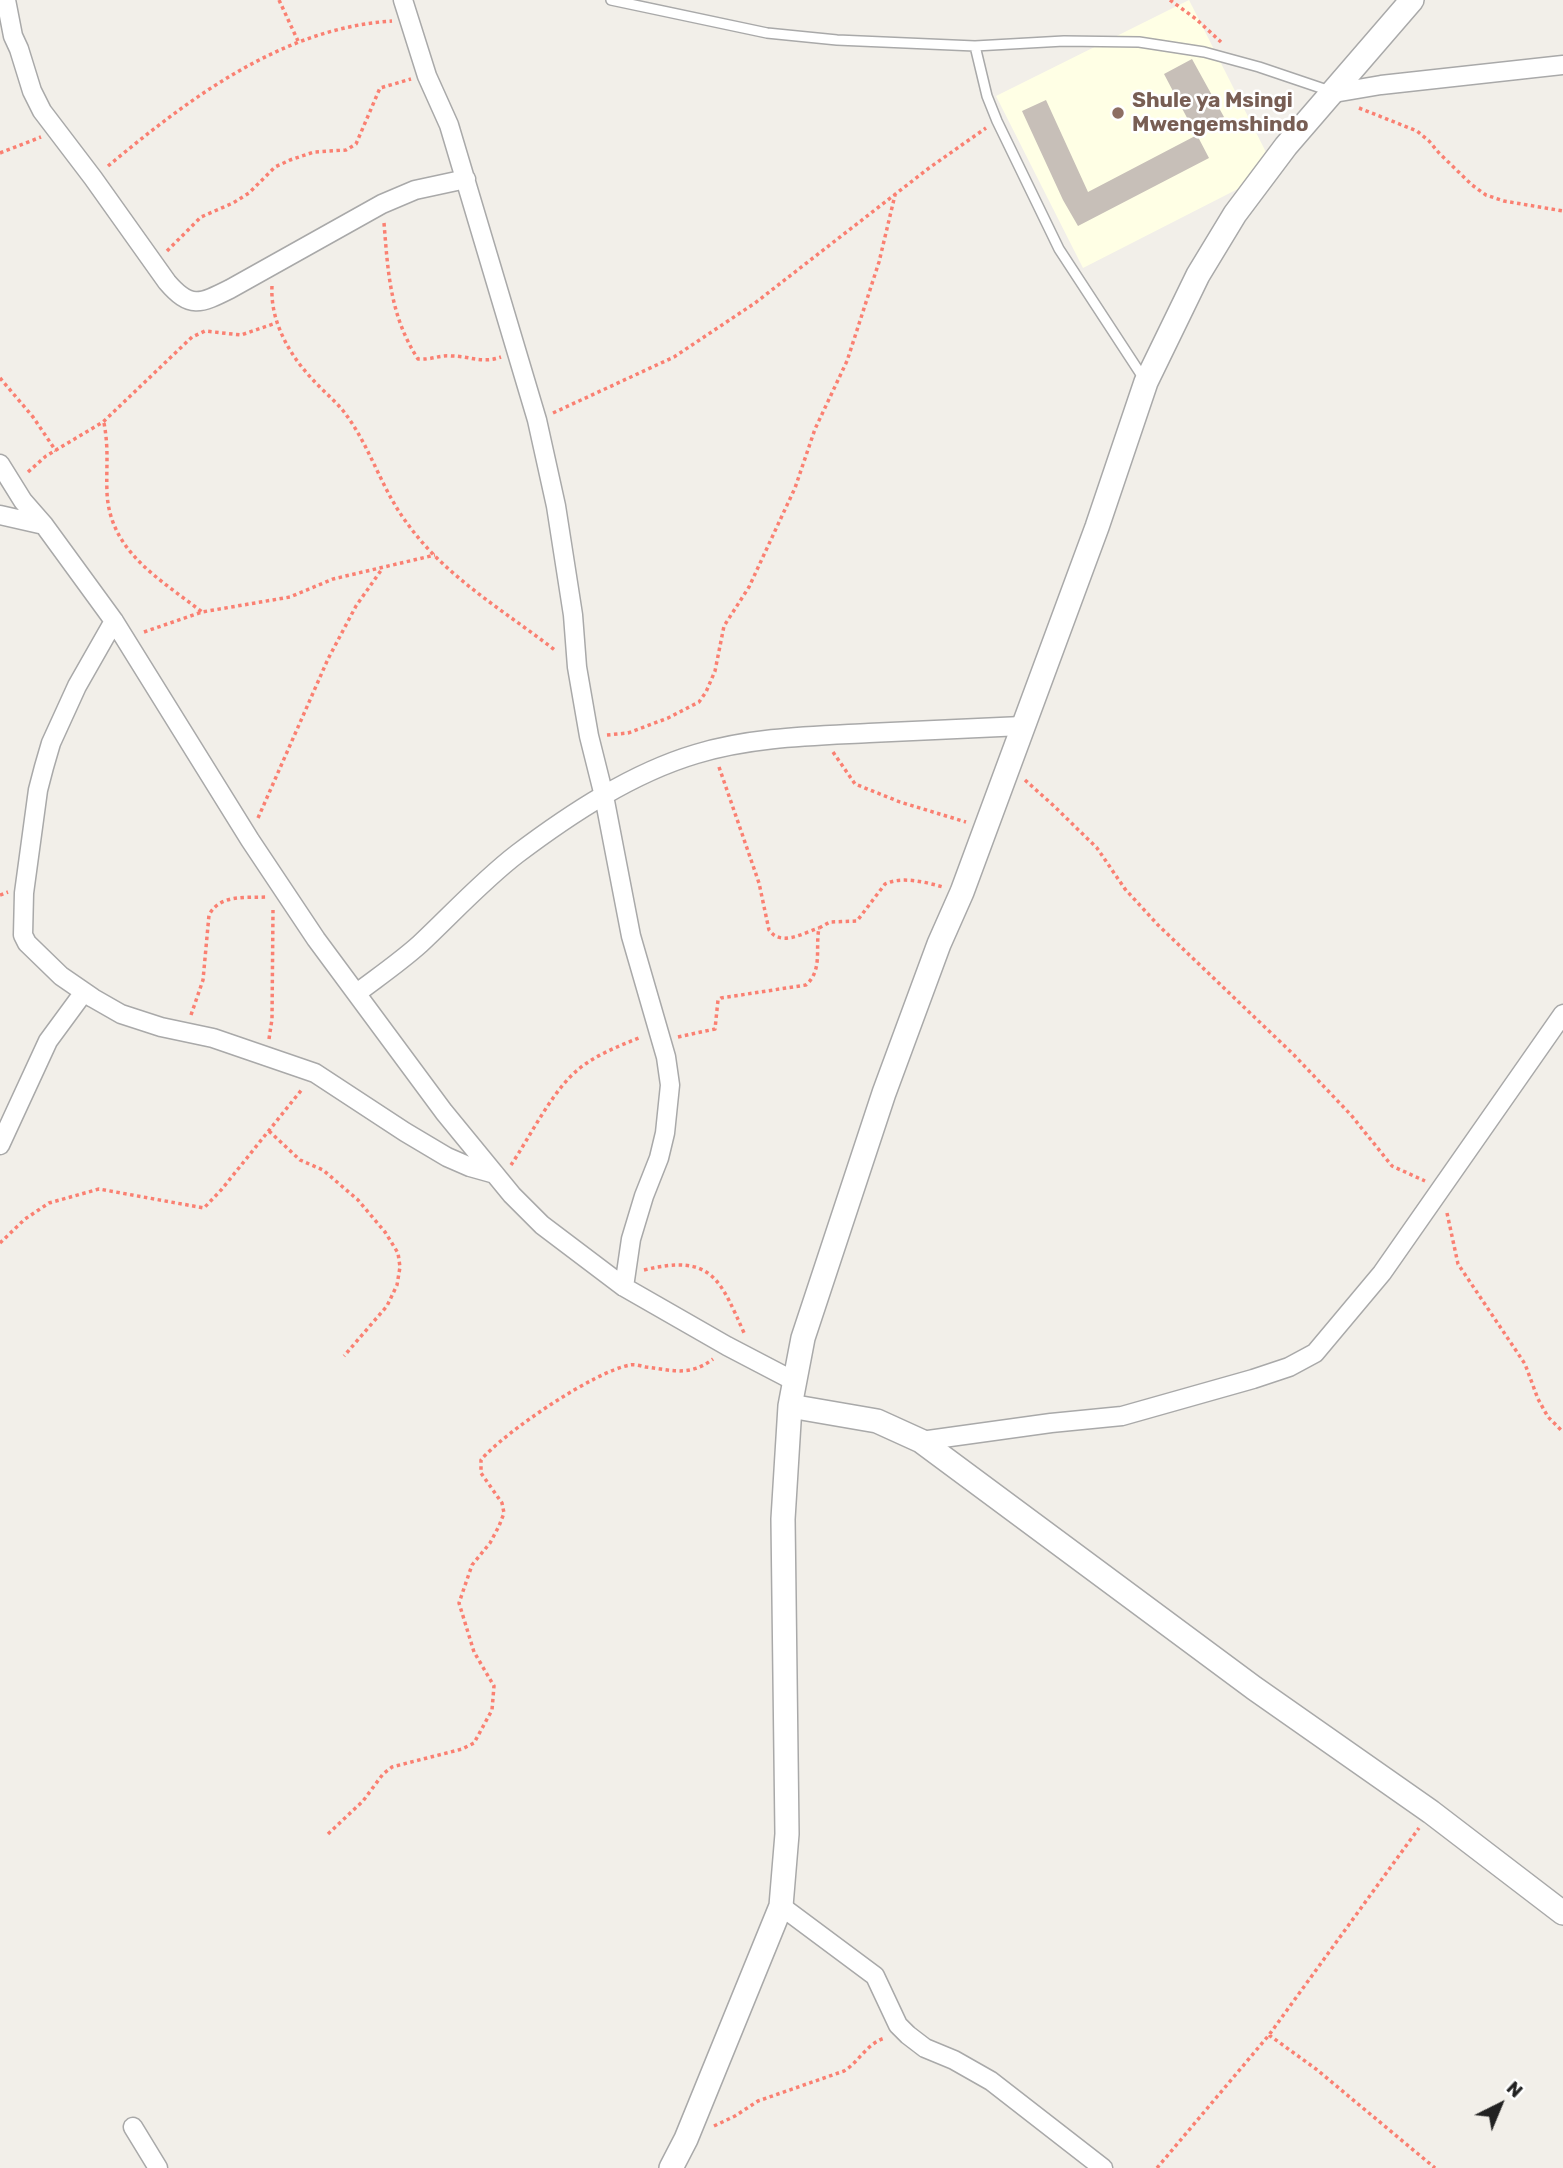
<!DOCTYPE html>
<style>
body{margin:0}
#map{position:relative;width:1563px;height:2168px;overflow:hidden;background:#f2efe9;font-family:Rubik,sans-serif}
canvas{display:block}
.north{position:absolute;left:1465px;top:2070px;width:70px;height:70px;-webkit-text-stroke:5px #fff;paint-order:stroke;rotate:43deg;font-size:19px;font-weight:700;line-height:28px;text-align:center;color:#222}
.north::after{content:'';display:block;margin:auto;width:24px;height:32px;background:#222;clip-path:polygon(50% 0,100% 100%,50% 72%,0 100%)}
</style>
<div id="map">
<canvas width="1563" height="2168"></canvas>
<div class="north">N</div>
</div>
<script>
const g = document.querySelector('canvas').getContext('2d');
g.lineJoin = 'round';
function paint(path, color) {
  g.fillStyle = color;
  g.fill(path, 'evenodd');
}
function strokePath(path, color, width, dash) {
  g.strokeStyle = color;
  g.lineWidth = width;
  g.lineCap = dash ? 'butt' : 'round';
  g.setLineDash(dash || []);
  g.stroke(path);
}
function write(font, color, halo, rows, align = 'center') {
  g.font = font + ' Rubik,sans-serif';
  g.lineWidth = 5;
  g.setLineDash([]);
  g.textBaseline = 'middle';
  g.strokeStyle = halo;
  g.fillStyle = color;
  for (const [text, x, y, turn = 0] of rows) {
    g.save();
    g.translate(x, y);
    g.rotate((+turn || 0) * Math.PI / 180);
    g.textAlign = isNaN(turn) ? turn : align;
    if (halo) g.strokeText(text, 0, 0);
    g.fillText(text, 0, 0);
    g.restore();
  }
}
paint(new Path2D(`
 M1189 0 1275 170 1083 268 996 96Z`), '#ffffe5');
paint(new Path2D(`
 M1192 59 1224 117 1195 133 1164 74Z
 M1046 100 1088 192 1197 135 1209 158 1078 226 1063 200 1022 111Z`), '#c7bfb8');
const service = new Path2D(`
 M611 0 767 33 837 40 975 46 1064 41 1139 42 1204 52 1259 67 1330 91
 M975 46 987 96 997 121 1059 249 1144 379`);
const minor = new Path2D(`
 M6 0 13 36 19 49 32 91 42 111 93 178 167 282C190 309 200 304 230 289L382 204 415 190 466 179
 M403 0 427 76 449 125 537 420 556 506 573 615 577 667 589 736 604 796 631 936 666 1057 670 1085 665 1133 659 1158 644 1196 631 1239 624 1287
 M1334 93 1381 85 1563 65
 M0 464 23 501 44 525 114 621 250 840 316 939 444 1112 512 1195 542 1225 624 1287 727 1346 794 1381
 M0 515 44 525
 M114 621 77 686 51 743 44 767 38 790 24 893 23 935 27 943 61 976 93 998 121 1014 161 1027 213 1038 315 1073 405 1132 447 1157 470 1167 495 1174
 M357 993C378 977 400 962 420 944 452 914 482 881 517 854 570 814 632 773 696 754 752 737 812 736 869 733 920 731 971 728 1022 726
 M0 1145 48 1041 84 992
 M921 1441 1051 1423 1122 1416 1253 1379 1289 1367 1315 1353 1382 1273 1563 1014
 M781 1906 875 1976 898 2025 908 2035 925 2048 954 2060 991 2081 1103 2168
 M133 2127 158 2168`);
const tertiary = new Path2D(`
 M790 1406 877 1421 921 1441 1254 1688 1431 1812 1563 1913
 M671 2168 686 2139 781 1906 787 1834 783 1519 790 1406 803 1338 884 1093 939 944 962 892 1097 527 1146 382 1198 275 1235 214 1286 146 1412 0`);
strokePath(service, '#a9a9a9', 12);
strokePath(minor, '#a9a9a9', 21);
strokePath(tertiary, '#a9a9a9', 26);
strokePath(new Path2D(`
 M279 0 298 41
 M1170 0 1196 19 1221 42
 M1359 108 1417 131 1429 141 1439 153 1472 185 1486 195 1504 201 1563 211
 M0 153 41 137
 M108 166C190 98 282 28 392 21
 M384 223C388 272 390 316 418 359 432 360 439 355 451 356 471 356 481 364 501 357
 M167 251 201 217 233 203 249 193 275 167 290 160 314 152 346 150 356 144 380 88 411 79
 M272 286C270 322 290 356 314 381 325 393 338 403 347 416 371 449 382 490 407 523 445 577 505 611 556 651
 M0 378 33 417 56 451
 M553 413 674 357 755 303 929 168 986 128
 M104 423C109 450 106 467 107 493 110 552 160 579 202 612
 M28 472 46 456 103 422 192 337 205 331 241 335 276 323
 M144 632 202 612 290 597 333 579 435 555
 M607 735 628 733 668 718 699 702 706 692 715 671 724 626 749 587 781 518 795 488 815 429 847 361 879 262 895 195
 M833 752 855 784 900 802 966 822
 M719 767 759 883 769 930C781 947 803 933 819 928
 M1025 780 1054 806 1097 848 1125 889 1158 925 1293 1054 1351 1115 1392 1166 1425 1181
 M258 818 328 659 356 606 382 569
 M0 895 8 892
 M191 1015 203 980 209 915C220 894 245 898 267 897
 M678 1037 715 1029 718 1000 721 998 806 985C823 970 815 948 819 928L830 922 857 921 885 884C902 876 925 882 943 887
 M269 1039 272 1019 273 910
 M269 1131 300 1160 323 1170 358 1200 385 1232 398 1253 400 1267 397 1285 387 1306 344 1356
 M511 1165C529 1138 550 1096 573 1074 592 1056 617 1047 641 1037
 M1447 1213 1458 1264 1525 1364 1538 1399 1548 1417 1563 1432
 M0 1243 25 1219 49 1203 99 1189 204 1208 222 1189 303 1088
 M644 1270C713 1253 720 1280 745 1335
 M328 1834 363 1801 383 1774 392 1767 462 1749 474 1743 492 1710 494 1686 474 1652 459 1603 472 1565 490 1543 499 1526 504 1513 502 1503 481 1473V1460C503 1433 595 1371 630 1365 635 1364 641 1366 646 1367 673 1370 689 1377 713 1359
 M1269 2035 1316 2069 1435 2168
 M714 2126 735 2116 758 2101 844 2071C859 2062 867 2043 885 2038
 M1157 2168 1269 2035 1419 1828`), '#fa8072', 3.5, [3.5, 3.5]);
strokePath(service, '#fff', 9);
strokePath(minor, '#fff', 18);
strokePath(tertiary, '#fff', 23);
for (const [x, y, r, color] of [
 [1118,113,7,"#8d6e63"]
]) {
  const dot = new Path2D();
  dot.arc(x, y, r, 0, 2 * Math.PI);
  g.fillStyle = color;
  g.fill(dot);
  strokePath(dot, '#fff', 2.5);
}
write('bold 21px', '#785e54', '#fff', [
 ["Shule ya Msingi",1132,101],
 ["Mwengemshindo",1132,125]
], 'left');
</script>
